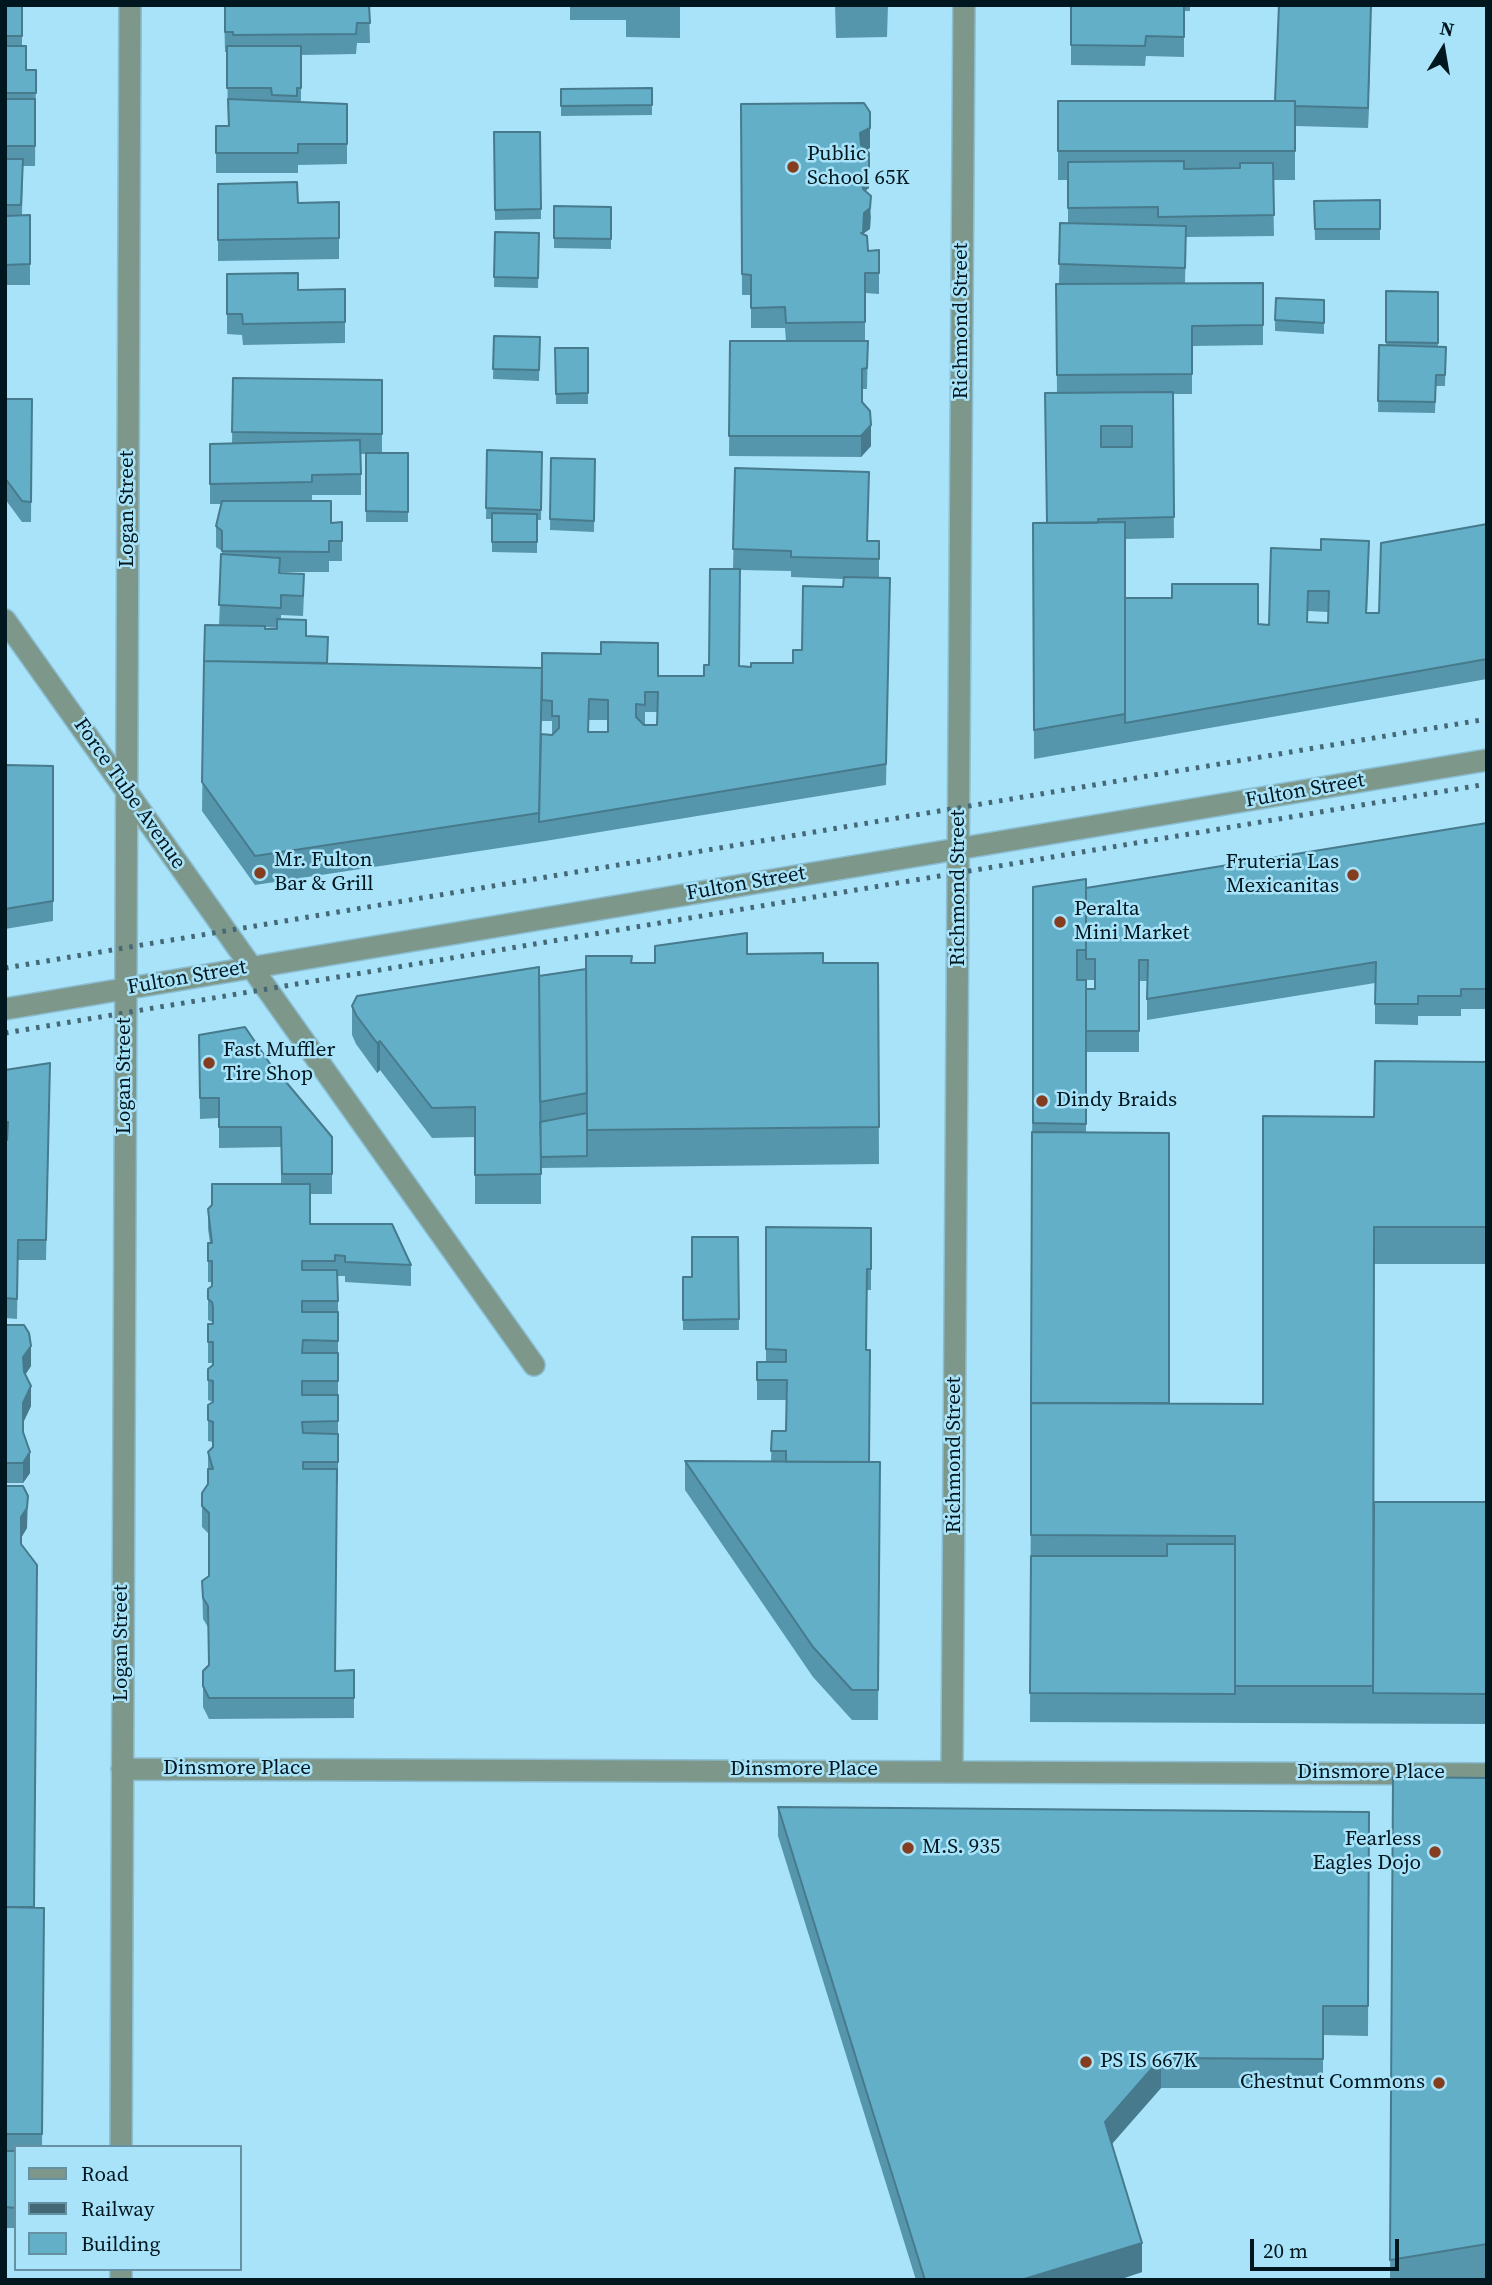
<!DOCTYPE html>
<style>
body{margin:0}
#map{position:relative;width:1492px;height:2285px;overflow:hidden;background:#a9e3f9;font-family:"Source Serif 4",serif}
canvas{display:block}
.frame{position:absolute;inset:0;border:7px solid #01171f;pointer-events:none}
.legend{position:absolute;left:14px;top:2145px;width:228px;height:126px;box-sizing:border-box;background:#a9e3f9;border:2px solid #6691a2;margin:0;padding:9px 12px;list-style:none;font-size:21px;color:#01171f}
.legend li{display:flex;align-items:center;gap:14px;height:35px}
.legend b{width:35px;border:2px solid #6691a2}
.north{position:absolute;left:1408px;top:14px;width:70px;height:70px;-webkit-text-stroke:5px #a9e3f9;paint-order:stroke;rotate:11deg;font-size:19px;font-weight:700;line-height:28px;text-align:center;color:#01171f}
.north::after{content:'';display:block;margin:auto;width:24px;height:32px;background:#01171f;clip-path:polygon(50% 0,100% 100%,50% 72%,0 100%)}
.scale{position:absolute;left:1250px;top:2239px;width:149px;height:32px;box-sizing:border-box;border:4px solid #01171f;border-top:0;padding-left:9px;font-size:21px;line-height:24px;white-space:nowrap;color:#01171f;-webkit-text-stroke:5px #a9e3f9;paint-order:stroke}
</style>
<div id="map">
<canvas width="1492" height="2285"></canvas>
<div class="frame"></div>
<ul class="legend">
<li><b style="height:9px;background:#7d988a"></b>Road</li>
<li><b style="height:9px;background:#446876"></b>Railway</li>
<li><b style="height:19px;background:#64afc8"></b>Building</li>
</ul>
<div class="north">N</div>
<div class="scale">20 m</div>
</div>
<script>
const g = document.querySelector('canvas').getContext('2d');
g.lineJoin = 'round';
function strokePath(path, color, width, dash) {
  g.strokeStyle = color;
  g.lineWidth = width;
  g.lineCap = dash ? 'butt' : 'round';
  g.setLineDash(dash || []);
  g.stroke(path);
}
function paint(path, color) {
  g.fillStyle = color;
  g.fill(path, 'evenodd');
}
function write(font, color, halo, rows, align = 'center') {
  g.font = font + ' "Source Serif 4",serif';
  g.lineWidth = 5;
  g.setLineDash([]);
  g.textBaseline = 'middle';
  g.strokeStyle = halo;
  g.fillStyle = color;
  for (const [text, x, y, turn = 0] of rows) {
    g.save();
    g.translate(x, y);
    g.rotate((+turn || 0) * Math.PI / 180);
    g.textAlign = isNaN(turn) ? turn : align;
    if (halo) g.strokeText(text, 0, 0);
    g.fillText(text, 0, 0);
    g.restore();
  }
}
const minor = new Path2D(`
 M5 620 534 1365
 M5 1009 1487 760
 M122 1769 1487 1774
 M952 1770 964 5
 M121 2147 130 5
 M121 2280V2269`);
strokePath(minor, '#8bbed2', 24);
strokePath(minor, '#7d988a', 21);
strokePath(new Path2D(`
 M5 968 1487 719
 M5 1033 1487 784`), '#446876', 5, [3.5, 7]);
paint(new Path2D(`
 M5 5H22V46L26 70H36L35 166H23L22 215H30V285H5Z
 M224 5H369L370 43H357L356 54 301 55V102L347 104V164L298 165V173H216V126H228L227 52H225Z
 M570 5H680V38L626 37V20H570Z
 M835 5H888L887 37 836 38Z
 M1071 5H1190V11H1184V57L1146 56 1145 66 1071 65Z
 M1371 18 1368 128 1295 126V180H1273L1274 236 1186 237 1185 283H1263V345L1192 346V394H1173L1174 538 1125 539V672L1258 624 1269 625 1271 548 1369 561 1367 613H1379L1487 524V679L1034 759 1033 523H1047L1057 393 1056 284H1059L1060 223H1068V180H1058V101H1275ZM1308 611 1328 612V623L1308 622Z
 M652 88V115L561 116V89Z
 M741 104 870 148 866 150 869 188 865 191 871 217 870 229 864 233V235L868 251 879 250V294L865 293V341H868L867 389H862V402L871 446 861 457 729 456 730 341H786L785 328H751V295H742Z
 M494 132H540L541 219 495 220Z
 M218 184 298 203 339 202V259L218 261Z
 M1380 200V240H1315L1314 201Z
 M554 206 611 207V249L554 248Z
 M495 232 539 233 538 288 494 287Z
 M227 274 298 290 345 289V343L243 345 242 335 227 334Z
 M1386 291 1438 292V347H1446L1445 386H1436L1435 413 1378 412 1379 345H1386Z
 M1324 300V334L1275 331V320Z
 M494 336 540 337 539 381 493 379Z
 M555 348H588V404H556Z
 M233 378 382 380V453H408V522H366V454H361V495H312V501L331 523 342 522V561H329V572H280L304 594 303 616 281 615V620L306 636 328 663 658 676H704L709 665 733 569 735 468 869 492 867 541H879V578H890L886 785 539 842 255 885 202 811 204 661 219 625 222 554V551L216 547V526L221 504H210V444H232ZM740 570 791 571V577L843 579V587L793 663 751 667 739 666ZM265 627 277 628V629H265ZM542 704V721H552V735L541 734ZM645 712H657V725H645ZM589 720H608V732H589Z
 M5 399H32L31 522H22L5 499Z
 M487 450 542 452 541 520H537V553L492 552V519H486Z
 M551 458 595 459 594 532 550 530Z
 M5 765 53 766V921L5 929Z
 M1487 823V1009H1461V1016H1418V1025L1375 1024V983L1147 1020V981H1139V1052H1086V1009V1133L1169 1403 1263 1404 1374 1117 1487 1062V1264H1374V1623L1487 1502V1724L1030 1722 1033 887 1086 888ZM1077 980H1095V989H1086Z
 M747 954 823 963H878L879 1164 541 1168V1204H475V1137L432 1138 380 1070 377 1073 356 1044 352 1035V1006L539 976 632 963H655Z
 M199 1035 275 1071 281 1076 332 1137V1194H310V1224L411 1265V1286L345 1282V1276H338V1483H337L335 1671 354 1670V1718L209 1719 203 1707V1671L209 1665 208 1627 203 1619 202 1581 209 1576V1534L202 1527V1493L208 1485V1452L213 1448V1442L208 1441V1405L213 1402 208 1400V1369L213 1365V1363H208V1324H212V1322L208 1320V1289L212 1286V1282H208V1243H210L208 1229V1209L281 1184V1147L219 1148V1118L200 1119Z
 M5 1070 50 1083 46 1260H18L17 1319 5 1318Z
 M766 1227 871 1228V1290H867L866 1350 869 1462H880L878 1720H852L813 1677 685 1490V1461H771L772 1431H786L787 1400H757V1362H766Z
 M738 1237 739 1330H683V1277H692Z
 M5 1325 31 1366 25 1375 31 1406 23 1423V1432L30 1473 23 1483H5Z
 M5 1486 27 1528 21 1538 34 1907 44 1908 42 2147H16V2228H5Z
 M1393 1777 1487 1778V2280H1390Z
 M778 1807 1369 1812 1368 2036 1323 2035V2088H1161L1111 2144 1142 2272 1118 2280H916L778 1836Z`), '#5696ac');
paint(new Path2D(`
 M1371 5V18L1368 128V108Z
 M870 128V148L860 154V133Z
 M869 153V188L863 193V173Z
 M871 196 870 229 864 233V213Z
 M871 425V446L861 457V436Z
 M380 1041V1070L377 1073V1043Z
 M31 1346V1366L23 1378V1357Z
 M31 1386V1406L23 1423V1403Z
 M30 1452V1473L23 1483V1463Z
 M28 1496 27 1528 21 1538V1517Z
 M1161 2058V2088L1105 2152V2122Z
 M1142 2243V2272L1118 2280H1021Z`), '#467a8c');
const building = new Path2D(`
 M5 5H22V36H5Z
 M225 5H369L370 23H357L356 34 233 35V32H225Z
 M1071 5H1184V37L1146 36 1145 46 1071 45Z
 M1279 5H1371L1368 108 1295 106V101H1275Z
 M5 46H26V70H36V93H5Z
 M227 46H301V88H297V96L272 95 271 88H227Z
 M652 88V105L561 106V89Z
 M5 99H35V146H5Z
 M228 99 347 104V144H298V153H216V126H229Z
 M1058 101H1295V151H1058Z
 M864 103 870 112V128L860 133 861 145 869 153V167L863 173V189L871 196 870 208 864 213 863 233H861L867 236 868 251 879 250V273H865V322L786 323 785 307 751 308V275L742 274 741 104Z
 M494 132H540L541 209 495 210Z
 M5 159H23L21 205H5Z
 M1184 161V169L1240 168V163H1273L1274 215 1158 217V207L1068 208V162Z
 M297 182 298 203 339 202V238L218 240V184Z
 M1380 200V229H1315L1314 201Z
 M554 206 611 207V239L554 238Z
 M30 215V264L5 265V216Z
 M1060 223 1186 226 1185 268 1059 264Z
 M495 232 539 233 538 278 494 277Z
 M298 273V290L345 289V322L243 324 242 314H227V274Z
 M1263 283V325L1192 326V374L1057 375 1056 284Z
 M1386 291 1438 292V343L1386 342Z
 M1276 298 1324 300V323L1275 320Z
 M494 336 540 337 539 370 493 369Z
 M730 341H868L867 368 862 369V402L870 411 871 425 861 436H729Z
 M1379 345 1446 347 1445 375H1436L1435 402 1378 401Z
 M555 348H588V393L556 394Z
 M233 378 382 380V434L232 432Z
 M1173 392 1174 517 1098 519V523H1047L1045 393ZM1101 426H1132V447H1101Z
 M5 399H32L31 502 22 501 5 478Z
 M360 440 361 474 312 475V482L210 484V444Z
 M487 450 542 452 541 510 486 508Z
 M366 453H408V512L366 511Z
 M551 458 595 459 594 521 550 519Z
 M735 468 869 472 867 541H879V559L791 557V551L733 549Z
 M222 501H331V523L342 522V541H329V552L222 551V531L216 526Z
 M492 513 537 514V542H492Z
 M1125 522V714L1034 730 1033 523Z
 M1487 524V659L1125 723V598H1172V584H1258V624L1269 625 1271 548 1321 550V539L1369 541 1366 613H1379L1381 543ZM1308 591H1329L1328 623 1307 622Z
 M221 554 280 558 279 573 304 574 303 596 281 595V608L219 605Z
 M710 569H740L739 666 751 667V663H793V650H802L803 586 843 587 844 577 890 578 886 764 539 822 541 734 552 735 559 728V716H552V701L542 700V653L601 654V642L658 643V676H704V665H709ZM645 692H658L657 725H644L636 717V704L645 705ZM589 699 608 700V732H588Z
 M277 619 306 620V636L328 637 327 663 204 661 205 625 265 626V629H277Z
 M204 661 542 668 539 813 255 856 202 782Z
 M5 765 53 766V901L5 909Z
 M1487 823V989H1461V996H1418V1004H1375L1376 962 1147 999 1148 960H1139V1031H1086V989H1095V959H1086V888Z
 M1086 879V950H1077V980H1086V1124L1033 1123V887Z
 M747 933V954L823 953V963H878L879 1127 587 1130 586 956H632L631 963H655V946Z
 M539 967 541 1174 475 1175V1107L432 1108 380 1041 377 1043 356 1015 352 1006 357 996Z
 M586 969 587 1093 540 1102 539 976Z
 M245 1027 275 1071 281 1072V1076L332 1137V1174H282L281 1127H219V1098H200L199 1035Z
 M1375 1061 1487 1062V1227H1374L1373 1686H1235V1536L1031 1535V1403L1263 1404V1116L1374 1117Z
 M50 1063 46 1240H18L17 1299 5 1298V1140H7L8 1122H5V1070Z
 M587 1113V1156L541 1157 540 1122Z
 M1032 1132 1169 1133V1403H1031Z
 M212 1184H310V1224H392L411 1265 345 1262V1256L335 1255V1261H302V1270H337L338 1301H302V1312H338V1341L303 1340 302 1353H338V1381H302V1395H338V1421L302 1422 303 1433 338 1434V1462H303V1469H337L335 1671 354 1670V1698H209L203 1686V1671L209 1665 208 1606 203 1598 202 1581 209 1576V1513L202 1506V1493L208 1484V1469H213L208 1452 213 1447V1422L208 1420V1405L213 1402V1381L208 1380V1369L213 1365V1342H208V1324H213V1307L212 1302 208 1299V1289L212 1286V1261H208V1243H212L208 1209 212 1205Z
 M766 1227 871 1228V1269H867L866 1350H870L869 1462H786V1451H771L772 1431H786L787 1380H757V1362H786V1350L766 1349Z
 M692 1237H738L739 1319 683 1320V1277H692Z
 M5 1325H24L29 1333 31 1346 23 1357 24 1372 31 1386 23 1403V1432L30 1452 23 1463H5Z
 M685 1461 880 1462 878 1690H852L813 1647Z
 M5 1486H23L28 1496 27 1508 21 1517V1544L37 1565 34 1907H5Z
 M1374 1502H1487V1694L1373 1693Z
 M1167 1544H1235V1694L1030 1693 1031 1556H1167Z
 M1393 1777 1487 1778V2244L1390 2260Z
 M778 1807 1369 1812 1368 2006H1323V2059L1161 2058 1105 2122 1142 2243 1021 2280H925Z
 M5 1907 44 1908 42 2134H5Z
 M5 2151H16V2208L5 2207Z`);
paint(building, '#64afc8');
strokePath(building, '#467a8c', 2);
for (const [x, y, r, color] of [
 [793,167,7,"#853d1f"],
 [260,873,7,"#853d1f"],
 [1353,875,7,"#853d1f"],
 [1060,922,7,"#853d1f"],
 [209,1063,7,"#853d1f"],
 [1042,1101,7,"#853d1f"],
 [908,1848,7,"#853d1f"],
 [1435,1852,7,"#853d1f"],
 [1086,2062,7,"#853d1f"],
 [1439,2083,7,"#853d1f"]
]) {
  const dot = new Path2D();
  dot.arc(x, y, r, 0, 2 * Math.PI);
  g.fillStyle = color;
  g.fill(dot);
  strokePath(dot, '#a9e3f9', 2.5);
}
write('21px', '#01171f', '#a9e3f9', [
 ["Public",807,155],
 ["School 65K",807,179],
 ["Mr. Fulton",274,861],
 ["Bar & Grill",274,885],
 ["Fruteria Las",1339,863,"right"],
 ["Mexicanitas",1339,887,"right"],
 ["Peralta",1074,910],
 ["Mini Market",1074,934],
 ["Fast Muffler",223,1051],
 ["Tire Shop",223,1075],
 ["Dindy Braids",1056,1101],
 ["Fearless",1421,1840,"right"],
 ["Eagles Dojo",1421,1864,"right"],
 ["M.S. 935",922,1848],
 ["PS IS 667K",1100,2062],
 ["Chestnut Commons",1425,2083,"right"]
], 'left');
write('21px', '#01171f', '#a9e3f9', [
 ["Richmond Street",962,321,-90],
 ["Logan Street",128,509,-90],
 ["Fulton Street",1305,791,-10],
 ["Force Tube Avenue",129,794,55],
 ["Fulton Street",746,884,-10],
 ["Richmond Street",959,888,-90],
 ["Fulton Street",187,978,-10],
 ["Logan Street",125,1076,-90],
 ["Richmond Street",955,1455,-90],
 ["Logan Street",122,1643,-90],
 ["Dinsmore Place",237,1769],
 ["Dinsmore Place",804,1770],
 ["Dinsmore Place",1371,1773]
]);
</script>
